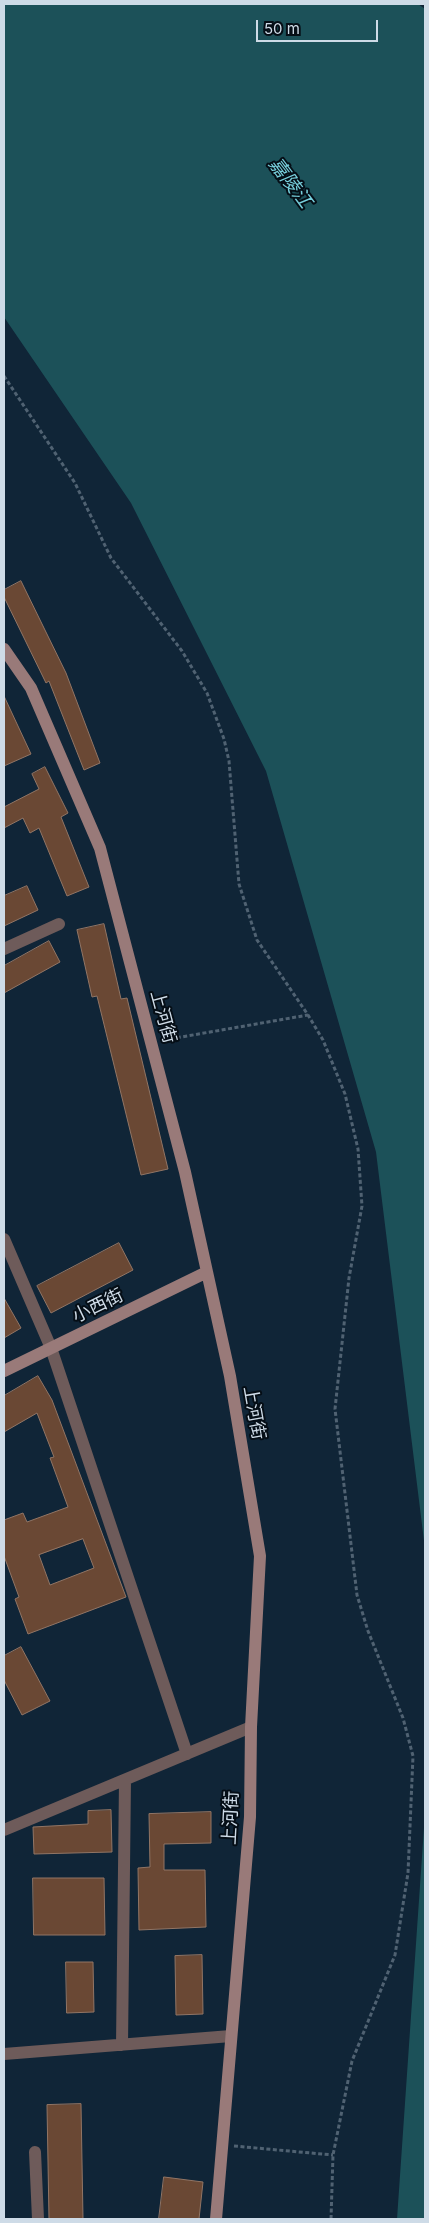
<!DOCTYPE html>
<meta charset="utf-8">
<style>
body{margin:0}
#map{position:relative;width:429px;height:2223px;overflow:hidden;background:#102537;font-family:Inter,sans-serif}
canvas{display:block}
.frame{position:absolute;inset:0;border:5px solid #cedbe7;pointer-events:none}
.scale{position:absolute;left:256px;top:20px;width:122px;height:22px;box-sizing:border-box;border:2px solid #cedbe7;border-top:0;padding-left:6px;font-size:15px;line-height:18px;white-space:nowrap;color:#cedbe7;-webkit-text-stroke:4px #050e16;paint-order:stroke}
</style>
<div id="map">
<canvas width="429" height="2223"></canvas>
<div class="frame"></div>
<div class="scale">50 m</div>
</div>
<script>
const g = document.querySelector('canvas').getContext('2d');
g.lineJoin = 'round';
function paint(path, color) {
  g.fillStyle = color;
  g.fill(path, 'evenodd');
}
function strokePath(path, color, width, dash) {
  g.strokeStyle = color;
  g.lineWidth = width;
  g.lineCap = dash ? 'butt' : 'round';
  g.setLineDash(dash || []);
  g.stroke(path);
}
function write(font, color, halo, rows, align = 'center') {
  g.font = font + ' Inter,"Noto Sans SC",sans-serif';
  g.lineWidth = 4;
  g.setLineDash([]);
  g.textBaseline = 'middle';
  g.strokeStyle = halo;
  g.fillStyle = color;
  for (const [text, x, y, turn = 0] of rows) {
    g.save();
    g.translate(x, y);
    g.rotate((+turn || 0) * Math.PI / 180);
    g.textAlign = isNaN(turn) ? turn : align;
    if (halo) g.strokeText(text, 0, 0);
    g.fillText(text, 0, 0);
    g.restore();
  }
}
paint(new Path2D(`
 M4 4H418L425 9V1549L376 1152 266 771 131 503 4 317Z
 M425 1813V2219H397Z`), '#1c5159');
const building = new Path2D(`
 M21 581 66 673 100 763 84 770 49 681 46 683 4 597V590Z
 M4 696 31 754 4 766Z
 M45 767 68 813 61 817 89 887 67 896 39 828 30 833 23 818 4 828V807L39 789 32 774Z
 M27 886 38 910 4 926V896Z
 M104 924 121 999 127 998 168 1169 141 1175 97 996 92 997 77 930Z
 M49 941 60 962 4 993V966Z
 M119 1243 133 1270 51 1313 37 1286Z
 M4 1298 21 1328 4 1338Z
 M38 1376 52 1400 126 1597 28 1634 15 1599 19 1597 4 1556V1520L23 1513 27 1522 68 1507 50 1458 54 1457 37 1413 4 1432V1396ZM83 1539 94 1568 50 1585 39 1555Z
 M21 1647 50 1701 22 1715 4 1680V1656Z
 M111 1810 112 1852 34 1854 33 1827 88 1824V1811Z
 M211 1812V1843L164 1844V1870H205L206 1927 139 1930 138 1868 150 1867 149 1814Z
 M33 1878H104L105 1935H34Z
 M202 1955 203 2014 176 2015 175 1956Z
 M66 1962H93L94 2012 67 2013Z
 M81 2104 83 2219H49L47 2105Z
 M164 2177 203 2182 199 2219H159Z`);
paint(building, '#6a4834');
strokePath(building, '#917565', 1);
strokePath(new Path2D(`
 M4 376 75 483 111 558 182 651 207 693 224 739 229 761 239 884 257 940 308 1015 323 1040 345 1094 358 1149 362 1206 349 1278 335 1409 357 1595 368 1631 403 1718 413 1756 408 1873 395 1955 352 2061 333 2155 331 2219
 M164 1040 308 1015
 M234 2146 333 2155`), '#506272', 3, [4, 2.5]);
strokePath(new Path2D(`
 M4 949 59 924
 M4 1239 51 1348 187 1754
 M4 1830 251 1727
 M122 2045 125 1780
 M4 2054 231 2036
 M35 2152 38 2219`), '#6e5b5a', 12);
strokePath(new Path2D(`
 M4 649 31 688 100 848 185 1172 230 1376 260 1556 251 1727 250 1817 216 2219
 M4 1371 207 1272`), '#997a79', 12);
write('18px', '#cedbe7', '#050e16', [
 ["上河街",163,1017,75],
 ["小西街",98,1306,-26],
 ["上河街",254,1413,80],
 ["上河街",231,1818,-87]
]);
write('italic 19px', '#78d0dd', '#050e16', [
 ["嘉陵江",290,183,53]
]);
</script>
